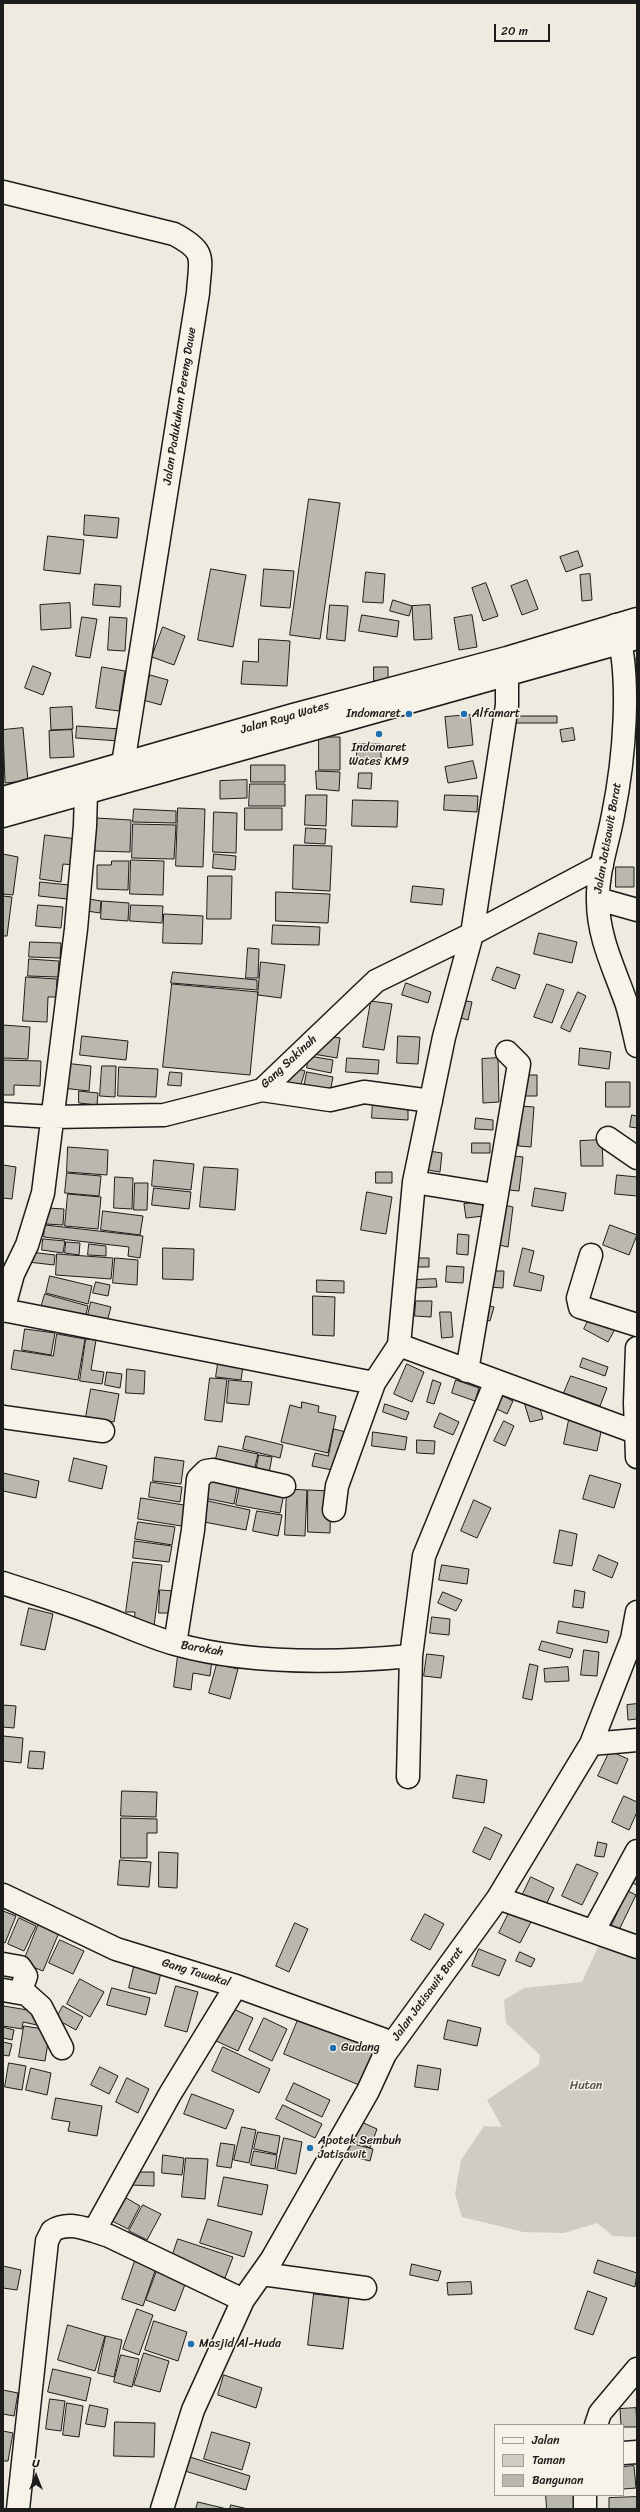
<!DOCTYPE html>
<style>
body{margin:0}
#map{position:relative;width:640px;height:2512px;overflow:hidden;background:#eeeae0;font-family:Sriracha,sans-serif}
canvas{display:block}
.frame{position:absolute;inset:0;border:4px solid #1c1c1c;pointer-events:none}
.legend{position:absolute;left:494px;top:2424px;width:130px;height:72px;box-sizing:border-box;background:#f7f3e8;border:1px solid #9f9d96;margin:0;padding:5px 7px;list-style:none;font-size:12px;color:#1c1c1c}
.legend li{display:flex;align-items:center;gap:8px;height:20px}
.legend b{width:20px;border:1px solid #9f9d96}
.north{position:absolute;left:16px;top:2456px;width:40px;height:40px;-webkit-text-stroke:3px #f7f3e8;paint-order:stroke;rotate:0deg;font-size:11px;font-weight:700;line-height:16px;text-align:center;color:#1c1c1c}
.north::after{content:'';display:block;margin:auto;width:14px;height:18px;background:#1c1c1c;clip-path:polygon(50% 0,100% 100%,50% 72%,0 100%)}
.scale{position:absolute;left:494px;top:24px;width:56px;height:18px;box-sizing:border-box;border:2px solid #1c1c1c;border-top:0;padding-left:5px;font-size:12px;line-height:14px;white-space:nowrap;color:#1c1c1c;-webkit-text-stroke:3px #f7f3e8;paint-order:stroke}
</style>
<div id="map">
<canvas width="640" height="2512"></canvas>
<div class="frame"></div>
<ul class="legend">
<li><b style="height:5px;background:#f7f3e8"></b>Jalan</li>
<li><b style="height:11px;background:#cfccc3"></b>Taman</li>
<li><b style="height:11px;background:#bab7af"></b>Bangunan</li>
</ul>
<div class="north">U</div>
<div class="scale">20 m</div>
</div>
<script>
const g = document.querySelector('canvas').getContext('2d');
g.lineJoin = 'round';
function paint(path, color) {
  g.fillStyle = color;
  g.fill(path, 'evenodd');
}
function strokePath(path, color, width, dash) {
  g.strokeStyle = color;
  g.lineWidth = width;
  g.lineCap = dash ? 'butt' : 'round';
  g.setLineDash(dash || []);
  g.stroke(path);
}
function write(font, color, halo, rows, align = 'center') {
  g.font = font + ' Sriracha,sans-serif';
  g.lineWidth = 3;
  g.setLineDash([]);
  g.textBaseline = 'middle';
  g.strokeStyle = halo;
  g.fillStyle = color;
  for (const [text, x, y, turn = 0] of rows) {
    g.save();
    g.translate(x, y);
    g.rotate((+turn || 0) * Math.PI / 180);
    g.textAlign = isNaN(turn) ? turn : align;
    if (halo) g.strokeText(text, 0, 0);
    g.fillText(text, 0, 0);
    g.restore();
  }
}
paint(new Path2D(`
 M604 1934 637 1947V2235L635 2237 613 2236 597 2223 564 2233 523 2232 462 2217 455 2194 461 2160 484 2126 502 2127 487 2100 539 2065 540 2055 506 2023 504 2000 524 1988 582 1982Z`), '#cfccc3');
const building = new Path2D(`
 M309 499 340 503 320 639 290 635Z
 M85 515 119 518 117 538 84 535Z
 M48 536 84 540 80 574 44 570Z
 M578 551 583 566 566 572 560 557Z
 M211 569 246 575 233 647 198 640Z
 M264 569 294 571 290 608 261 606Z
 M366 572 385 574 383 603 363 602Z
 M590 574 592 600 582 601 580 575Z
 M527 580 538 609 522 615 511 586Z
 M486 583 498 616 483 621 472 588Z
 M95 584 121 586 120 607 93 605Z
 M393 600 412 606 409 616 390 611Z
 M70 603 71 628 41 630 40 605Z
 M330 605 348 606 345 641 327 639Z
 M430 605 432 639 414 640 412 606Z
 M362 615 399 621 397 637 359 631Z
 M472 615 477 647 459 650 454 618Z
 M82 617 97 619 90 658 76 656Z
 M110 617 127 618 125 651 108 650Z
 M163 627 185 636 174 665 152 657Z
 M259 639 290 641 287 686 241 684 243 661 258 662Z
 M637 659V681L631 682 628 660Z
 M33 666 51 673 43 695 25 688Z
 M102 667 125 671 119 711 96 708Z
 M374 667H388V680L374 681Z
 M150 675 168 680 161 705 143 700Z
 M72 707 73 729 51 730 50 708Z
 M470 715 473 745 448 748 445 717Z
 M515 716H557V723H515Z
 M77 726 120 729 119 741 76 738Z
 M23 728 28 781 5 783 3 730Z
 M573 728 575 740 562 742 560 730Z
 M72 730 74 757 50 758 49 731Z
 M319 737H340V770H319Z
 M357 744H381V759H357Z
 M473 761 477 778 448 783 445 767Z
 M251 765H285V782H251Z
 M316 771 340 772 339 791 317 789Z
 M359 773H372L371 789 358 788Z
 M247 780V798L220 799V781Z
 M250 784H285V806H249Z
 M306 795H327L326 826 305 825Z
 M445 795 478 796 477 812 444 810Z
 M353 800 398 801 397 827 352 826Z
 M178 808 205 809 203 867 176 866Z
 M245 808H282V830H245Z
 M134 809 176 811V823L133 822Z
 M214 812 237 813 236 853 213 852Z
 M96 818 131 820 130 852 95 851Z
 M133 824 176 825 174 859 132 858Z
 M306 828 326 829 325 844 305 843Z
 M45 835 77 839 74 865 63 864 61 882 40 879Z
 M294 845 332 846 330 891 293 889Z
 M3 854 18 857 13 895 3 894Z
 M214 854 236 856 235 870 213 868Z
 M131 860 164 861 163 895 130 894Z
 M112 861H129L128 890 97 889V865H111Z
 M616 867H634V887H616Z
 M208 876H232L231 919H207Z
 M40 882 69 885 67 899 39 896Z
 M413 886 444 889 442 905 411 902Z
 M276 892 330 894 328 923 276 921Z
 M3 896 12 897 7 936H3Z
 M89 899 101 901 100 913 87 911Z
 M102 901 129 903 128 921 101 919Z
 M38 905 63 907 61 928 36 926Z
 M131 905 163 906 162 923 130 921Z
 M164 914 203 916 202 944 163 943Z
 M273 925 320 927 319 945 272 944Z
 M539 933 577 942 572 963 534 954Z
 M30 942 61 943 60 958 29 957Z
 M248 948 259 949 258 978H246Z
 M29 959 59 961 58 977 28 976Z
 M261 962 285 965 281 998 258 995Z
 M497 967 520 975 515 989 492 980Z
 M173 972 257 980V990L171 983Z
 M26 977 57 979 56 997H48L47 1022 23 1021Z
 M406 983 431 992 428 1003 402 995Z
 M172 984 258 992 250 1075 163 1067Z
 M547 984 564 990 552 1023 534 1017Z
 M578 992 586 996 570 1032 561 1028Z
 M461 1000 472 1002 468 1020 457 1017Z
 M371 1001 392 1004 384 1050 363 1047Z
 M3 1025 30 1027 28 1059 3 1058Z
 M82 1036 128 1041 126 1060 80 1055Z
 M324 1036 340 1038 337 1058 313 1054Z
 M398 1036 420 1037 418 1064 397 1063Z
 M580 1048 611 1052 609 1069 579 1065Z
 M309 1056 333 1060 331 1073 307 1068Z
 M347 1058 379 1060 378 1074 346 1072Z
 M498 1058 499 1102 483 1103 482 1059Z
 M3 1060 41 1061 40 1086 14 1085V1095H3Z
 M64 1063 91 1066 89 1091 62 1088Z
 M102 1066H116L115 1097 100 1096Z
 M119 1067 158 1069 156 1097 118 1096Z
 M295 1068 305 1071 299 1091 277 1086Z
 M170 1072 182 1073 181 1086 168 1085Z
 M307 1072 333 1077 329 1098 303 1093Z
 M524 1075H537V1096H524Z
 M606 1082H630V1107H606Z
 M79 1091 98 1093 97 1105 79 1103Z
 M373 1100 408 1102V1120L372 1118Z
 M521 1106 534 1107 531 1147 519 1146Z
 M632 1115 637 1116V1128L630 1127Z
 M476 1118 493 1120V1130L475 1129Z
 M602 1140 603 1166H581L580 1141Z
 M472 1143H490V1153H472Z
 M68 1147 108 1150 107 1175 67 1172Z
 M429 1151 442 1153 440 1172 428 1170Z
 M514 1156 523 1157 519 1191 509 1190Z
 M154 1160 194 1164 191 1190 152 1186Z
 M3 1165 16 1167 12 1199 3 1198Z
 M204 1167 238 1169 235 1210 200 1207Z
 M376 1172H392V1183H376Z
 M67 1173 101 1176 99 1196 65 1193Z
 M617 1175 637 1177V1196L615 1194Z
 M115 1177 133 1178 132 1209 114 1208Z
 M135 1183H148L147 1210H134Z
 M154 1188 191 1192 189 1209 152 1205Z
 M535 1188 566 1193 563 1211 532 1206Z
 M367 1192 392 1197 386 1234 361 1230Z
 M68 1194 101 1197 98 1229 65 1226Z
 M482 1202 484 1216 466 1218 464 1204Z
 M504 1205 513 1207 508 1247 499 1245Z
 M47 1208 64 1209 63 1225 46 1224Z
 M103 1211 143 1216 140 1235 101 1230Z
 M45 1225 143 1236 140 1258 128 1256 129 1247 44 1237Z
 M610 1225 637 1235 629 1255 603 1245Z
 M458 1234 469 1235 468 1255 457 1254Z
 M43 1239 65 1241 63 1253 42 1250Z
 M66 1242 80 1243 79 1255 65 1253Z
 M89 1244 106 1246V1256L88 1255Z
 M163 1248 194 1249 193 1280 163 1279Z
 M523 1248 534 1251 529 1272 544 1276 541 1291 514 1286Z
 M30 1252 55 1255 54 1265 28 1262Z
 M57 1254 113 1258 111 1279 56 1275Z
 M115 1258 138 1260 137 1285 113 1283Z
 M417 1258H429V1267H417Z
 M447 1266 464 1267 463 1283 446 1282Z
 M489 1271H504L503 1288 488 1287Z
 M50 1276 92 1286 88 1304 46 1293Z
 M436 1279 437 1287 414 1288V1280Z
 M317 1280 344 1281V1293L317 1292Z
 M96 1282 110 1285 108 1296 93 1293Z
 M45 1294 88 1306 84 1322 40 1311Z
 M313 1296 335 1297 334 1336 313 1335Z
 M416 1301H432L431 1317 415 1316Z
 M91 1302 111 1307 105 1329 86 1324Z
 M487 1305 494 1307 490 1321 482 1319Z
 M440 1312H451L453 1337 442 1338Z
 M591 1315 615 1329 608 1342 584 1329Z
 M25 1329 55 1333 51 1355 22 1350Z
 M57 1334 85 1339 78 1380 11 1369 14 1350 53 1356Z
 M86 1339 96 1340 91 1370 104 1372 102 1384 80 1381Z
 M583 1358 608 1367 605 1376 580 1367Z
 M218 1363 243 1366 241 1380 216 1377Z
 M407 1364 424 1372 412 1402 394 1394Z
 M127 1369 145 1371 144 1394 126 1393Z
 M107 1372 122 1374 120 1388 105 1385Z
 M571 1376 607 1388 600 1406 564 1393Z
 M210 1378 227 1379 222 1422 205 1420Z
 M229 1380 252 1382 249 1405 227 1403Z
 M433 1380 441 1383 434 1404 427 1402Z
 M456 1380 479 1388 475 1401 452 1393Z
 M91 1389 119 1394 114 1422 86 1417Z
 M501 1395 513 1401 507 1414 495 1408Z
 M537 1398 543 1419 530 1422 524 1402Z
 M302 1402 319 1406 318 1412 336 1416 328 1453 281 1442 290 1405 301 1408Z
 M385 1404 409 1412 406 1420 383 1412Z
 M440 1413 459 1422 453 1435 434 1427Z
 M569 1420 602 1427 597 1451 564 1444Z
 M504 1421 514 1426 505 1446 494 1441Z
 M334 1429 346 1432 337 1471 312 1466 315 1453 328 1456Z
 M373 1432 407 1437 405 1450 372 1446Z
 M246 1436 283 1445 280 1458 243 1449Z
 M417 1440 435 1441 434 1454 417 1453Z
 M219 1446 258 1454 253 1476 214 1467Z
 M259 1455 272 1457 268 1479 255 1477Z
 M155 1457 184 1461 181 1484 153 1481Z
 M74 1458 107 1466 102 1489 69 1481Z
 M209 1472 239 1478 234 1504 204 1498Z
 M3 1473 39 1481 36 1498 3 1491Z
 M590 1475 621 1484 614 1508 583 1499Z
 M241 1481 285 1489 280 1513 236 1505Z
 M151 1482 182 1487 180 1502 149 1497Z
 M287 1489 307 1490 305 1536 285 1535Z
 M308 1490 331 1491 330 1533 308 1532Z
 M141 1498 190 1506 187 1527 138 1519Z
 M474 1500 491 1508 477 1538 461 1531Z
 M208 1501 250 1510 246 1530 204 1522Z
 M257 1511 282 1515 278 1536 253 1531Z
 M138 1522 175 1527 172 1545 135 1539Z
 M560 1530 577 1534 572 1566 554 1563Z
 M135 1541 172 1546 169 1562 133 1558Z
 M599 1555 618 1563 612 1578 593 1570Z
 M133 1562 162 1565 154 1626 134 1623 135 1612H126Z
 M442 1565 469 1569 467 1584 439 1580Z
 M160 1590 175 1591 174 1613H159Z
 M575 1590 585 1592 583 1608 573 1607Z
 M443 1592 462 1600 456 1611 438 1603Z
 M29 1608 53 1614 45 1650 21 1645Z
 M432 1617 450 1619 449 1635 430 1633Z
 M559 1621 609 1631 607 1643 557 1633Z
 M542 1641 573 1649 570 1658 539 1650Z
 M179 1648 213 1653 210 1676 193 1673 191 1690 174 1687Z
 M584 1650 599 1652 597 1676 581 1675Z
 M427 1654 444 1656 441 1678 424 1676Z
 M217 1664 238 1669 230 1699 209 1693Z
 M530 1664 538 1666 532 1700 523 1698Z
 M568 1667 569 1681 545 1682 544 1669Z
 M637 1704V1719L628 1720 627 1705Z
 M3 1705 16 1706 14 1728 3 1727Z
 M3 1736 23 1738 21 1763 3 1761Z
 M30 1751 45 1752 43 1769 28 1768Z
 M610 1751 628 1759 617 1784 598 1776Z
 M457 1775 487 1780 484 1803 453 1798Z
 M122 1791 157 1792 156 1817 121 1816Z
 M624 1796 637 1802V1812L629 1830 612 1822Z
 M121 1818 157 1819V1833H147V1858H121Z
 M485 1827 502 1835 490 1860 473 1852Z
 M598 1842 607 1844 604 1857 595 1856Z
 M159 1852 178 1853 177 1888 159 1887Z
 M120 1860 151 1862 149 1887 118 1885Z
 M577 1864 598 1873 582 1905 562 1896Z
 M637 1867V1885L630 1882Z
 M531 1877 554 1888 545 1907 522 1896Z
 M628 1891 636 1895 619 1930 611 1927Z
 M3 1911 16 1916 5 1943 3 1942Z
 M510 1911 531 1922 520 1943 499 1933Z
 M425 1914 444 1924 430 1950 411 1940Z
 M19 1918 36 1926 24 1951 8 1944Z
 M40 1921 60 1930 43 1971 23 1963Z
 M295 1923 308 1929 289 1972 276 1966Z
 M60 1940 84 1951 73 1974 49 1963Z
 M479 1949 506 1960 499 1976 472 1966Z
 M520 1952 535 1959 531 1967 516 1961Z
 M136 1958 163 1964 156 1994 129 1988Z
 M80 1979 104 1992 90 2017 67 2004Z
 M176 1986 198 1992 187 2032 165 2026Z
 M112 1988 150 1998 146 2015 107 2005Z
 M4 2006 39 2012 37 2025 23 2022 22 2029 3 2026Z
 M63 2006 83 2017 76 2030 56 2019Z
 M227 2006 253 2018 238 2051 212 2039Z
 M302 2010 382 2043 364 2087 284 2054Z
 M264 2018 287 2029 272 2061 249 2050Z
 M448 2020 481 2028 477 2046 444 2039Z
 M24 2026 50 2030 45 2061 19 2057Z
 M3 2027 14 2030 12 2040 3 2038Z
 M3 2042 12 2044 9 2056 3 2055Z
 M223 2047 270 2069 259 2093 212 2071Z
 M9 2063 26 2066 22 2090 5 2087Z
 M418 2065 441 2069 438 2090 415 2087Z
 M100 2067 118 2076 109 2094 91 2085Z
 M31 2068 51 2073 47 2095 26 2090Z
 M127 2078 149 2089 138 2113 116 2102Z
 M294 2083 330 2100 322 2117 286 2100Z
 M192 2094 234 2110 226 2129 184 2114Z
 M56 2098 102 2106 97 2136 68 2131 70 2122 52 2119Z
 M283 2105 322 2124 315 2138 276 2119Z
 M359 2121 377 2129 370 2148 351 2140Z
 M242 2127 256 2130 249 2163 234 2160Z
 M258 2132 280 2136 277 2154 254 2149Z
 M284 2138 302 2142 296 2174 277 2170Z
 M221 2143 235 2145 231 2168 217 2166Z
 M350 2143 373 2149 370 2161 346 2155Z
 M254 2151 277 2155 275 2169 251 2165Z
 M163 2155 184 2158 182 2175 162 2173Z
 M186 2158 208 2159 205 2199 182 2197Z
 M131 2172H154V2186L131 2185Z
 M224 2177 268 2185 262 2215 218 2206Z
 M121 2195 140 2206 128 2229 108 2219Z
 M143 2205 161 2214 147 2240 129 2231Z
 M208 2219 252 2232 244 2257 200 2243Z
 M178 2239 233 2257 225 2278 171 2260Z
 M598 2260 637 2273 635 2287 594 2273Z
 M135 2261 156 2268 143 2306 122 2299Z
 M412 2264 441 2271 438 2281 410 2275Z
 M3 2266 21 2270 17 2290 3 2288Z
 M158 2268 187 2279 175 2311 146 2300Z
 M471 2282 472 2294 448 2295 447 2283Z
 M588 2291 607 2298 593 2335 575 2329Z
 M314 2294 349 2298 343 2349 308 2345Z
 M137 2309 153 2315 139 2355 123 2349Z
 M154 2321 187 2332 178 2361 145 2350Z
 M68 2325 105 2336 95 2371 58 2360Z
 M106 2336 122 2340 114 2377 98 2373Z
 M144 2353 169 2361 160 2392 134 2385Z
 M121 2355 139 2359 132 2387 114 2382Z
 M53 2369 91 2378 86 2401 48 2392Z
 M224 2375 262 2388 256 2408 218 2395Z
 M3 2390 18 2393 14 2416 3 2414Z
 M50 2399 65 2401 61 2431 46 2429Z
 M67 2403 83 2406 79 2437 63 2435Z
 M90 2405 108 2409 105 2427 86 2424Z
 M636 2408 637 2427H623L621 2425 620 2409Z
 M115 2422 155 2423 154 2457 114 2456Z
 M3 2431 13 2433 8 2461H3Z
 M212 2432 250 2443 242 2470 204 2459Z
 M190 2457 250 2476 246 2490 185 2471Z
 M634 2466 636 2488 623 2489V2467Z
 M546 2495H579V2509H547Z
 M637 2497V2509H609V2498Z
 M198 2502 227 2509H196Z
 M231 2505 248 2509H230Z`);
paint(building, '#bab7af');
strokePath(building, '#1c1c1c', 1);
const street = new Path2D(`
 M3 192 174 234C208 252 200 258 198 293L123 764
 M616 625C632 677 624 761 613 815 608 843 597 872 598 901 598 938 615 970 627 1005 631 1018 634 1033 637 1046
 M598 899 637 910
 M262 1090 330 1100 364 1092 431 1101
 M3 1114 53 1117 164 1115 262 1090 376 981 472 934 602 865
 M608 1138 637 1158
 M414 1182 495 1195
 M591 1255 578 1298 580 1307 637 1325
 M3 1310 374 1383 399 1345 414 1182 444 1037 472 934 507 705V676
 M3 1311 13 1274 27 1245 43 1193 76 929 85 826 86 792
 M399 1345 635 1432
 M637 1348 635 1403 637 1457
 M467 1371 519 1064 507 1052
 M3 1417 103 1431
 M334 1510 337 1486 374 1383
 M3 1583C33 1593 63 1602 92 1613 120 1623 147 1636 175 1644 247 1664 337 1663 411 1656
 M175 1644 193 1530 198 1479 206 1471 213 1470 284 1486
 M591 1744 637 1740
 M408 1777 411 1656 424 1556 496 1381
 M3 1895 116 1949 236 1986 382 2039 391 2045
 M498 1898 637 1947
 M594 1930 637 1851
 M3 1964 20 1967 26 1976 20 1993 3 1990
 M236 1986 170 2094 94 2231 109 2236 243 2300
 M23 1991 41 2007 62 2048
 M262 2274 365 2288
 M596 2425 600 2413 637 2369
 M623 2453 637 2452
 M585 2495V2509
 M18 2509 47 2241 52 2231C66 2222 80 2227 94 2231
 M162 2509 193 2410 243 2300 272 2259 368 2091 385 2054 498 1898 591 1744 632 1639 637 1612`);
const highway = new Path2D(`
 M3 798 293 715 507 658 637 619
 M3 816 637 638`);
strokePath(street, '#1c1c1c', 25);
strokePath(highway, '#1c1c1c', 25);
strokePath(street, '#f7f3e8', 22);
strokePath(highway, '#f7f3e8', 22);
for (const [x, y, r, color] of [
 [409,714,4,"#1f6fb2"],
 [464,714,4,"#1f6fb2"],
 [379,734,4,"#1f6fb2"],
 [333,2048,4,"#1f6fb2"],
 [310,2148,4,"#1f6fb2"],
 [191,2344,4,"#1f6fb2"]
]) {
  const dot = new Path2D();
  dot.arc(x, y, r, 0, 2 * Math.PI);
  g.fillStyle = color;
  g.fill(dot);
  strokePath(dot, '#f7f3e8', 1.5);
}
write('12px', '#1c1c1c', '#f7f3e8', [
 ["Jalan Padukuhan Pereng Dawe",180,406,-81],
 ["Jalan Raya Wates",285,718,-16],
 ["Jalan Jatisawit Barat",608,838,-80],
 ["Gang Sakinah",289,1062,-43],
 ["Barokah",202,1649,10],
 ["Gang Tawakal",196,1973,17],
 ["Jalan Jatisawit Barat",428,1994,-54]
]);
write('12px', '#1c1c1c', '#f7f3e8', [
 ["Indomaret",401,714,"right"],
 ["Alfamart",472,714],
 ["Indomaret",379,748,"center"],
 ["Wates KM9",379,762,"center"],
 ["Gudang",341,2048],
 ["Apotek Sembuh",318,2141],
 ["Jatisawit",318,2155],
 ["Masjid Al-Huda",199,2344]
], 'left');
write('12px', '#52514e', '#f7f3e8', [
 ["Hutan",586,2086]
]);
</script>
